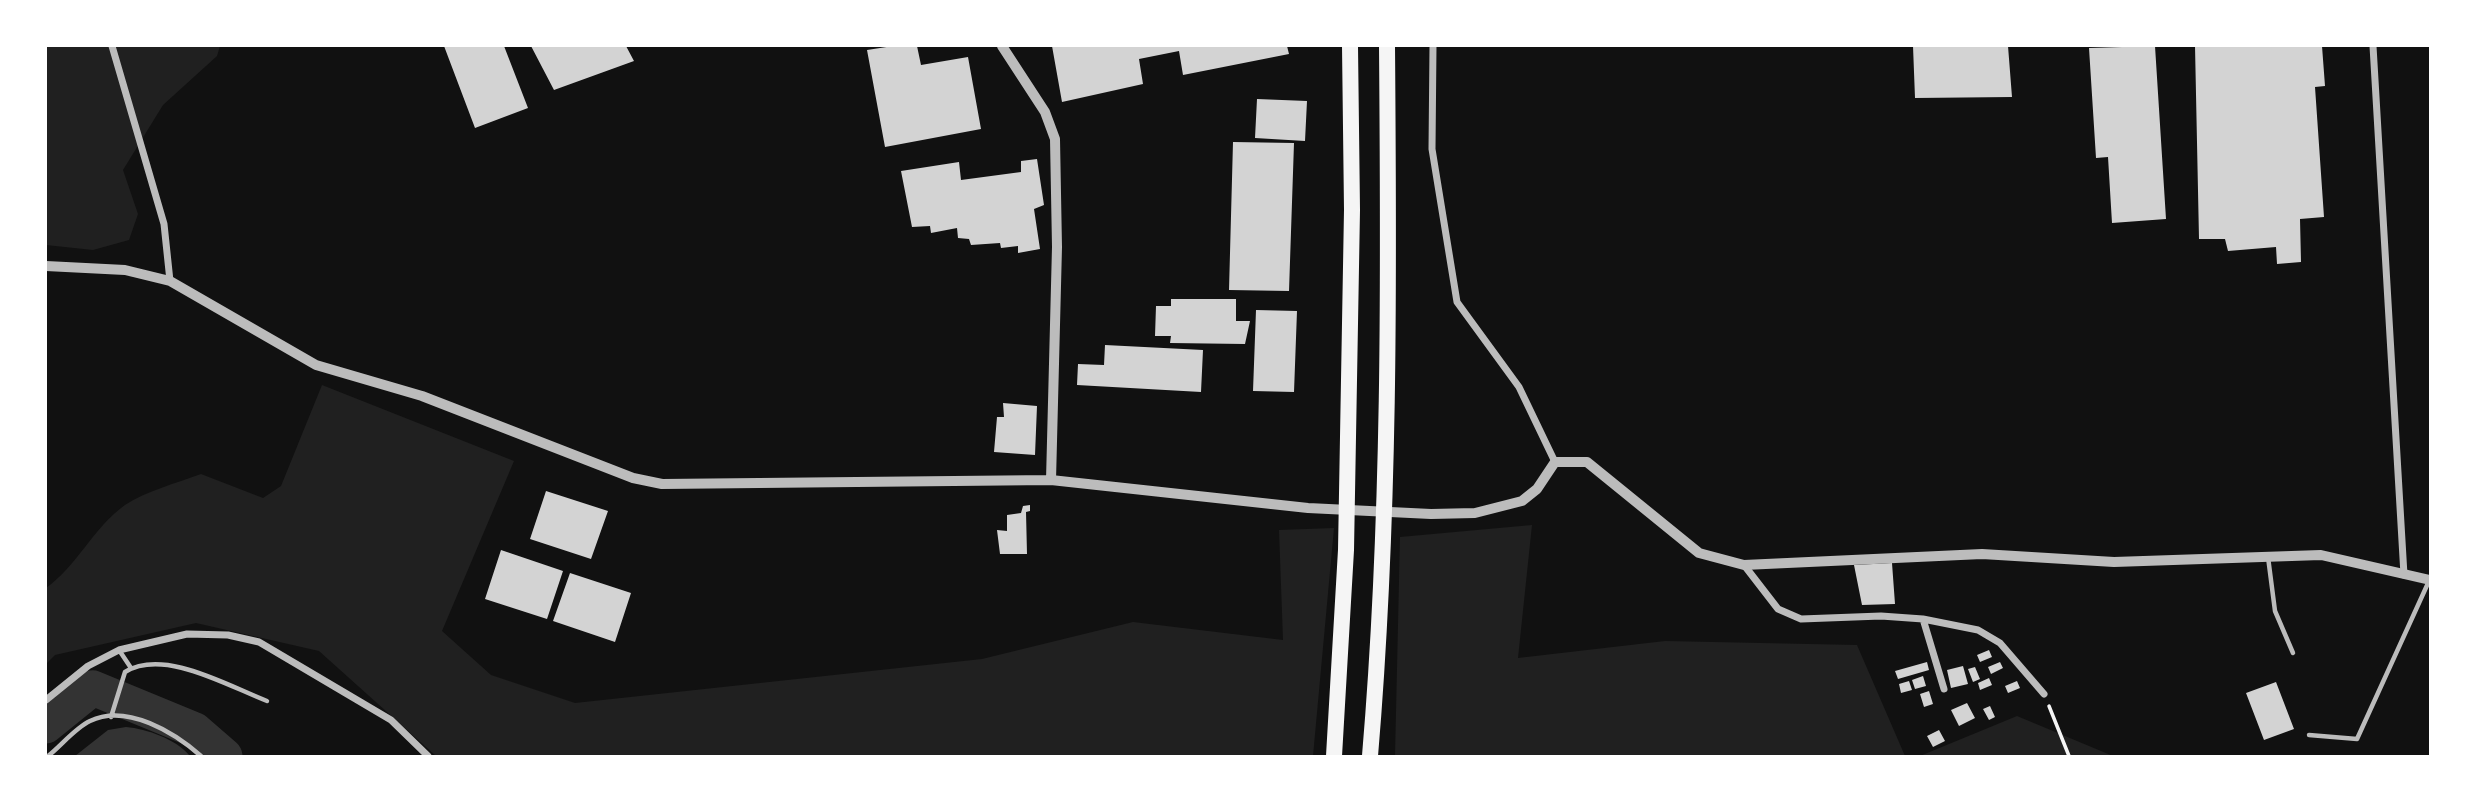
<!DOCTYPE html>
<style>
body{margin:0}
#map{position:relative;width:2476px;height:802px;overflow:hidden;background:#111;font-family:"Roboto Condensed",sans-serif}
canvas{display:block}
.frame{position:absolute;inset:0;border:47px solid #fff;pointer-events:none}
</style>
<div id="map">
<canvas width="2476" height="802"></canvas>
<div class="frame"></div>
</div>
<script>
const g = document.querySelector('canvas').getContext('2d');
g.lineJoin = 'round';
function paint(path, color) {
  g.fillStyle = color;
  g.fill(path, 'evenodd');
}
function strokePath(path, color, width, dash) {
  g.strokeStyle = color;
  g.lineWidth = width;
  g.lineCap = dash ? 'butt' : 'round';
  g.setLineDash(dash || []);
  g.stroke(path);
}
paint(new Path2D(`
 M46 46H220L217 56 163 105 123 170 138 214 129 240 93 250 46 245Z
 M322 385 514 461 442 631 491 675 575 703 982 659 1133 622 1283 640 1279 530 1334 528 1313 756H436L319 651 196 623 55 655 46 664V588C77 566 93 528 125 505 146 491 177 483 201 474L263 498 281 486Z
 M1532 525 1518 658 1665 641 1857 645 1905 756H1395L1400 537Z
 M2017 716 2113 756H1920Z`), '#202020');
paint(new Path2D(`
 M126 727C147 729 176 739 190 756H75L108 730Z`), '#333');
strokePath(new Path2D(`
 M46 726 93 688 195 730 225 756`), '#333', 35);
paint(new Path2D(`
 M444 46H504L528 108 475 128Z
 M531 46H626L634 61 554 90Z
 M893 46H917L921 65 968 57 981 129 885 147 867 50Z
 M1052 46H1287L1289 54 1183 75 1179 51 1139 59 1143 84 1062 102Z
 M1913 46H2008L2012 97 1915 98Z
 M2155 46 2166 219 2112 223 2108 157 2096 158 2089 48Z
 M2195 46H2322L2325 86 2315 87 2324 217 2300 219 2301 262 2277 264 2276 247 2228 251 2225 239H2199Z
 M1257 99 1307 101 1305 141 1255 138Z
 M1233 142 1294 143 1289 291 1229 290Z
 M1037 159 1044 205 1034 209 1040 249 1018 253V246L1001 248 1000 243 971 245 969 239 958 238 957 228 931 233 930 226 912 227 901 171 959 162 961 180 1021 172V161Z
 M1171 299H1236V321H1250L1245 344 1170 343 1171 336H1155L1156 306H1171Z
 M1256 310 1297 311 1294 392 1253 391Z
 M1105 345 1203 350 1201 392 1077 385 1078 364 1104 365Z
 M1003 403 1037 406 1035 455 994 452 997 417H1004Z
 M546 491 608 511 591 559 530 539Z
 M1030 505V511L1026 512 1027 554H1000L997 530 1007 531V515L1021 513 1023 506Z
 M501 550 563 571 547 619 485 599Z
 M1892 563 1895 604 1862 605 1854 565Z
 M570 573 631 593 615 642 553 621Z
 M1989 650 1992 657 1980 662 1977 655Z
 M1927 662 1929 670 1898 679 1895 671Z
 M2000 662 2003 668 1991 674 1988 667Z
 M1963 666 1968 684 1951 688 1947 670Z
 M1975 667 1980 679 1973 682 1968 669Z
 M1923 676 1926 686 1915 689 1912 680Z
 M1989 678 1992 685 1980 690 1978 683Z
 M1909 681 1912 690 1901 693 1899 684Z
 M2017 681 2020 688 2008 693 2005 686Z
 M2276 682 2294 729 2264 740 2246 693Z
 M1929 691 1933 704 1924 707 1920 694Z
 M1967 703 1975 718 1959 726 1951 710Z
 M1990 706 1995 717 1989 720 1983 709Z
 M1939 730 1945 741 1933 747 1927 736Z`), '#d3d3d3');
strokePath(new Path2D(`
 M2049 706 2069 756`), '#f5f5f5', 3.5);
strokePath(new Path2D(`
 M2268 557 2275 611 2293 653
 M119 650 131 668
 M111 717 125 672C164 648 228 686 267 701
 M2309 735 2357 739 2429 581
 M48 756C61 746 75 728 90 721 127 703 175 733 201 756`), '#bcbcbc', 4.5);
strokePath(new Path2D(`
 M112 46 164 224 170 281
 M1433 46 1432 149 1457 302 1519 387 1555 462
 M2373 46 2404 575
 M1744 565 1778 609 1801 619 1881 616 1923 619 1978 630 2000 643 2044 694
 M1923 619 1944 689
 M46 700 88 666 119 650 187 634 228 635 259 642 391 720 428 756`), '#bcbcbc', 7);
strokePath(new Path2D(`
 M1002 46 1045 112 1055 139 1057 247 1051 480
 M46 266 125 270 170 281 316 365 422 396 633 478 662 484 1051 480 1308 508 1431 514 1475 513 1522 501 1537 489 1555 462H1587L1699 553 1744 565 1982 554 2114 562 2321 555 2430 580`), '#bcbcbc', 10);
strokePath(new Path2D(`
 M1334 756 1346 550 1352 210 1350 46
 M1370 756C1390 520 1389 282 1387 46`), '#f5f5f5', 16);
</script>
